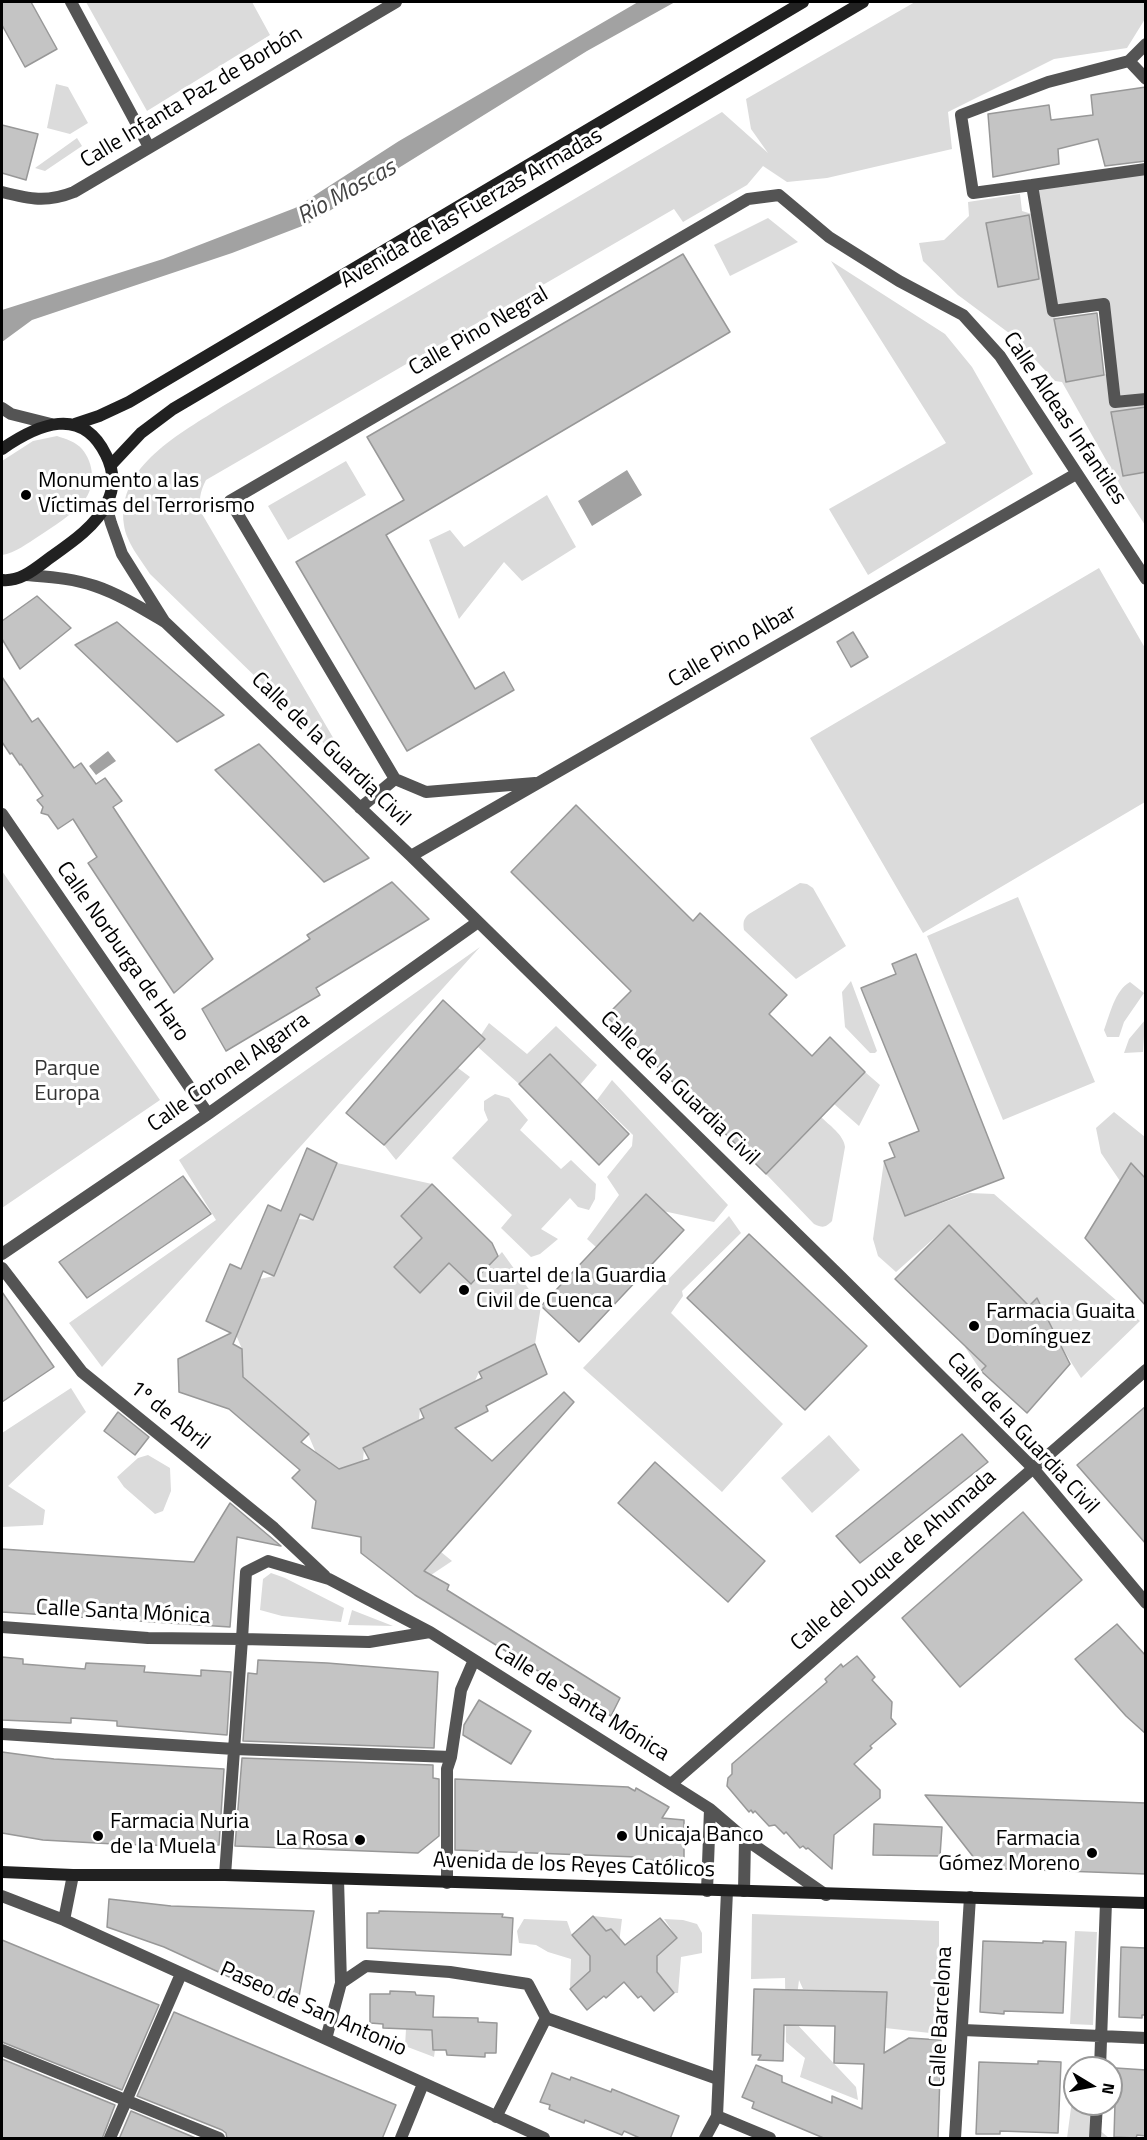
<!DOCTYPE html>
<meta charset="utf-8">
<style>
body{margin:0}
#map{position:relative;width:1147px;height:2140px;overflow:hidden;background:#fff;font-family:"Titillium Web",sans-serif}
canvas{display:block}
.frame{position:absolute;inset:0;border:3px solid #000;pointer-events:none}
.north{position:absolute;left:1063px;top:2056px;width:60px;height:60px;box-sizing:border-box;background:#fff;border:2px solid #999;border-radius:50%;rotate:100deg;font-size:16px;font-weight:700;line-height:24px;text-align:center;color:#000}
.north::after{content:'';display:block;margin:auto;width:21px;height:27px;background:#000;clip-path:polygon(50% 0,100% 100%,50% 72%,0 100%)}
</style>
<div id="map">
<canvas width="1147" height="2140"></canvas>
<div class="frame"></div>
<div class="north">N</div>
</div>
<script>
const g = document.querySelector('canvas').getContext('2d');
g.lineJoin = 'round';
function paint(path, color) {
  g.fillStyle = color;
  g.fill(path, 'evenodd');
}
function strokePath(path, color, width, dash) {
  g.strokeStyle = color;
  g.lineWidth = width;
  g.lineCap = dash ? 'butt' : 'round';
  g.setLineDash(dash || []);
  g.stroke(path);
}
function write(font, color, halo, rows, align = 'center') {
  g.font = font + ' "Titillium Web",sans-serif';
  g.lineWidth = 6;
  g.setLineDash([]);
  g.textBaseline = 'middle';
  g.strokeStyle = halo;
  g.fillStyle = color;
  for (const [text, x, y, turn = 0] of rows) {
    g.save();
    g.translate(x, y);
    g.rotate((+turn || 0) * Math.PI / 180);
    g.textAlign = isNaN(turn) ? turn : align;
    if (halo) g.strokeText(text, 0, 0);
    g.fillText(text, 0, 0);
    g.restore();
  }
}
paint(new Path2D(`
 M86 2H252L270 35 147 111Z
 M915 2H1145V19L1127 48 1054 59 948 112 952 149 827 178 787 182 763 166 747 185 683 222 674 209 206 480C200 492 198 501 202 514L345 758 342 761 150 574C141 560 126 542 124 525 116 465 182 433 223 406L722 112 768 153 751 129 746 99Z
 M56 84 68 87 88 123 70 134 47 128Z
 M77 138 82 146 45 171 35 168Z
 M1145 171V525L1128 499 1062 382 1055 381 1013 336 958 295 923 261 919 243 944 240 969 216 968 202 1020 194 1022 211 1032 214V185ZM1099 304 1107 374 1066 381 1054 318Z
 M768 218 798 242 730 276 714 245Z
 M831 261 945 334 972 367 1033 474 868 575 829 509 946 443Z
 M57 436C66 439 76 442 82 449 94 463 96 486 84 501 72 515 54 526 39 536 28 543 15 553 2 555V461L33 441Z
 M346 461 366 495 288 540 268 506Z
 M547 495 576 547 522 581 504 562 459 619 429 540 450 530 464 547Z
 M1099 568 1145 648V802L923 933 810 738Z
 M2 871 160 1100 2 1208Z
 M800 883 807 884 813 888 846 946 796 979 744 930C743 923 743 919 749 914Z
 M1018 897 1095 1082 1003 1120 927 936Z
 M480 947 102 1367 69 1323 216 1220 179 1160Z
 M851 981 877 1051 875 1053H870L845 1027 842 992Z
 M1130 982 1144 993 1124 1022 1119 1037H1107L1104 1030C1110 1014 1115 990 1130 982Z
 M1145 1020 1143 1052 1124 1053 1129 1039Z
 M489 1023 527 1054 556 1026 597 1065 580 1085 550 1054 519 1084 478 1047 485 1039 481 1035Z
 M458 1068 470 1077 396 1160 384 1145Z
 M865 1072 880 1085 859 1126 834 1104Z
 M612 1080 728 1205 714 1222 663 1211 646 1194 596 1247 587 1239 619 1195 607 1177 632 1146 633 1135 597 1100Z
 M495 1094 509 1098 528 1120 520 1130 561 1169 571 1160 596 1184 595 1199 589 1210 578 1207 570 1198 541 1229 558 1239 540 1254 531 1257 501 1228 512 1215 452 1158 488 1120 484 1110V1101Z
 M1114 1112 1145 1137V1179L1131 1163 1120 1181 1101 1153 1096 1128Z
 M821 1117C829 1125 844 1135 845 1147L832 1221C825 1228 823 1228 814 1224L766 1174Z
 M884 1161 905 1216 970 1193 994 1194 1140 1321 1081 1378 1061 1346 1037 1298 999 1336 1007 1344 981 1371 965 1347 1016 1293 949 1225 896 1272 878 1256 873 1239Z
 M337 1163 432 1184 401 1216 422 1238 420 1292 449 1263 472 1284 502 1252 541 1306 535 1344 479 1372 475 1381 420 1409 419 1420 364 1448 363 1461 339 1469 316 1453 308 1434 243 1387 242 1349 236 1335 260 1279 274 1276 297 1219 313 1220Z
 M729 1216 741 1233 682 1291 683 1296 671 1313 783 1424 722 1492 583 1368Z
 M71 1388 86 1412 8 1486 45 1510 43 1525 2 1527V1433Z
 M829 1435 860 1470 812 1513 781 1478Z
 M148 1455 170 1468 171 1491 163 1511 155 1514 124 1487 117 1477 138 1458Z
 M441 1552 452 1561 431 1575 414 1594 389 1575 437 1556Z
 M271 1573 285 1578 344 1608 341 1622 282 1616 260 1610 263 1579Z
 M352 1610 393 1626 348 1625Z
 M752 1914 939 1921V2034L885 2028 887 1992 803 1989 799 1980 794 2021 856 2087 858 2100 800 2077 805 2058 786 2042 785 1978 751 1979Z
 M593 1916 622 1919 619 1943V1938L611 1929 606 1931Z
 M524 1919 567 1921 572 1935 590 1956V1971L570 1989 571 1959 548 1952 536 1945 519 1943 517 1931Z
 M664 1919 683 1920 697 1924 702 1933V1953L681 1957 678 1993H674L657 1972V1956L677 1938Z
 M1075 1931 1097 1932 1093 2025 1070 2024Z
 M432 2024 433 2049 435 2050 434 2057 405 2046 406 2029 420 2030Z
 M1075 2078V2104H1091V2123L1109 2138H1067Z`), '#dbdbdb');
paint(new Path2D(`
 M638 2H675L587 51 310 223 232 253 32 320 2 342V310L163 259 295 208 399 141Z
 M627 470 642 495 592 526 578 501Z
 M108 751 116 761 96 775 89 766Z`), '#a2a2a2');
const building = new Path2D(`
 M2 2H31L57 49 25 67 2 25Z
 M1146 87V161L1105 166 1098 139 1058 149 1059 164 993 177 988 114 1049 105 1051 120 1093 115 1091 95Z
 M2 125 38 134 26 180 2 173Z
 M1029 215 1039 279 998 287 986 223Z
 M683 254 730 332 386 535 475 689 504 672 514 690 407 751 296 562 404 500 367 437Z
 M1097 313 1104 375 1066 382 1054 319Z
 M1146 407V472L1123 476 1111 412Z
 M37 596 71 628 20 669 2 639V621Z
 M117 622 174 672 224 715 177 742 75 645Z
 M853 632 868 657 851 667 837 642Z
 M2 677 32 722 38 718 74 768 81 763 96 784 105 778 122 801 113 807 213 959 174 993 88 863 97 857 73 819 58 829 48 815 41 813 43 807 37 800 43 796 21 764 20 765 12 753 10 754 2 742Z
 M259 744 369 858 324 882 215 770Z
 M576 805 693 921 700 913 787 995 769 1014 812 1056 830 1037 865 1072 766 1174 606 1016 631 991 511 872Z
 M392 882 429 919 316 988 320 995 226 1051 202 1009 310 939 307 935Z
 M916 954 1004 1178 905 1216 884 1161 895 1157 889 1143 919 1131 861 988 896 974 892 964Z
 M443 1000 485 1039 384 1145 346 1113Z
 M550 1054 629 1134 599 1165 519 1084Z
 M307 1148 337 1163 313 1220 300 1214 274 1276 263 1271 233 1344 242 1349 243 1377 309 1434 301 1442 339 1469 369 1459 363 1448 424 1418 420 1409 482 1378 479 1372 535 1344 547 1374 486 1406 488 1411 455 1428 492 1461 564 1392 574 1402 424 1571 449 1585 447 1590 620 1698 611 1716 415 1595 361 1553V1537L312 1528 316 1501 292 1478 300 1470 229 1409 179 1392 178 1359 231 1333 206 1321 230 1264 241 1269 268 1205 281 1211Z
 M1131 1163 1146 1179V1306L1085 1238Z
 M183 1176 211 1214 87 1298 59 1262Z
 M432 1184 492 1243 498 1256 471 1284 449 1263 420 1293 394 1267 422 1238 401 1216Z
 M646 1194 684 1230 579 1342 541 1306Z
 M949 1225 1029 1306 1037 1298 1070 1364 1027 1413 981 1371 986 1366 895 1279Z
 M749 1234 867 1346 805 1410 687 1298Z
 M2 1292 54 1367 2 1402Z
 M1146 1406V1544L1077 1465Z
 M118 1412 149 1437 135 1455 104 1431Z
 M962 1434 988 1462 860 1563 836 1536Z
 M655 1462 765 1561 728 1602 618 1503Z
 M230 1503 281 1546 237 1537 230 1627 2 1612V1549L194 1562Z
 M1023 1512 1082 1580 960 1687 902 1618Z
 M1117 1624 1146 1656V1734L1126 1716 1075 1659Z
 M857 1656 875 1677 872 1680 892 1702 891 1718 896 1724 870 1746 872 1748 854 1764 880 1790V1798L834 1835 832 1869 808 1848 806 1849 803 1846 800 1848 786 1832 784 1834 775 1825 769 1826 755 1811 753 1813 751 1810 749 1812 727 1786 728 1778 732 1774V1764L827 1682 825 1679 841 1664 843 1667Z
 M2 1657 23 1659V1664L85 1669 86 1663 145 1666 144 1672 201 1676V1670L231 1672 227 1735 117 1726V1721L71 1718V1723L2 1720Z
 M258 1660 327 1663 438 1672 434 1748 243 1741 248 1673 257 1674Z
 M479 1700 531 1731 511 1764 463 1735 464 1725Z
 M2 1752 54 1759 224 1769 219 1845H214V1847L114 1844 43 1840 2 1833Z
 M242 1758 433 1765V1778L439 1779V1836L418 1853 235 1846Z
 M455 1779 628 1787 635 1791 636 1788 669 1807 662 1818 684 1820V1858H670V1861L637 1860V1857L455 1850Z
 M925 1795 1146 1803V1874L982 1868Z
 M874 1824 942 1827 940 1856 873 1855Z
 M109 1899 171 1906 314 1911 297 2008 164 1947 107 1927Z
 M379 1911 503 1914 502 1917 513 1918 511 1955 367 1948V1913H379Z
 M593 1916 606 1931 611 1929 625 1945 660 1918 677 1938 657 1956V1972L674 1993 654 2011 641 1996 638 1998 624 1982 606 1998 604 1996 587 2010 570 1989 590 1971V1956L572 1935Z
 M2 1940 159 2005 122 2090 2 2042Z
 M983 1941 1043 1943V1941L1066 1942 1063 2013 1004 2011V2014L980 2012Z
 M1121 1947 1146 1948V2015H1142V2018L1119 2017Z
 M754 1989 887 1992 884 2053 909 2038 941 2040 938 2139H826L752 2108 754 2102 742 2097 756 2065 782 2076V2082L832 2103V2096L862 2109 864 2064 834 2063 835 2026 784 2025 783 2061 758 2060 761 2055H752Z
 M390 1991 415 1992 416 1995 434 1996 433 2017 478 2018V2022L497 2023 496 2053H485V2057L447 2055 446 2050H433L432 2030 383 2028V2024L370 2023V1994H390Z
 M174 2012 396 2105 382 2139H227L226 2133 222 2130 137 2096Z
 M2 2059 115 2105 102 2139H2Z
 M1038 2061 1061 2062 1058 2133 1000 2131V2134H976L979 2062 1038 2064Z
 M1116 2068 1146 2070V2136L1137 2135 1136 2138 1114 2137Z
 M552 2073 570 2080 571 2077 611 2092 612 2089 679 2116 670 2139H642L624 2131 622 2135 585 2120 584 2123 549 2109 550 2105 540 2102Z
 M131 2111 198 2139H119Z`);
paint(building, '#c4c4c4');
strokePath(building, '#989898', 1.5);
strokePath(new Path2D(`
 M71 2 149 147
 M1146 44 1129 61 1048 82 961 115 973 193 1032 185 1053 311 1104 304 1115 402 1146 399
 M1129 61 1146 79
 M1032 185 1146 169
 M2 192C30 199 46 203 74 192L396 2
 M2 408 11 414 51 424
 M106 505 111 523 122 554 164 621
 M26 575C49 577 72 578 95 586 119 594 143 609 165 622L411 856 841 1277 1033 1468 1146 1603
 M395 779 230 501 748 199 779 195 829 237 899 281 963 315 1000 356 1146 579
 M395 779 426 792 535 783
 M360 808 395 779
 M2 814 208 1114
 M411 856 1076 474
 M2 1254 208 1114 478 922
 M2 1268 82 1372 274 1528 325 1576
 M268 1561 329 1579 430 1632 369 1642 242 1639 246 1572Z
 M2 1627 148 1638 242 1639 225 1875
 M430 1632 710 1809 745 1839 826 1895
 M2 1734 234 1749 451 1757
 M671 1784 1146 1370
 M338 1879 341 1983
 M447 1883V1769L451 1757 461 1690 474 1660
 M707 1891 710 1809
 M744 1891 745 1839
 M2 1896 64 1920 544 2138
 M64 1920 73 1875
 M546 2018 718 2079
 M963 2030 1146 2038
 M326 2039 341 1983 366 1966 450 1972 528 1984 546 2018 496 2117
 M2 2050 219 2138
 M1100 2068 1106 1902
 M717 2116 770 2138
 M110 2138 181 1974
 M401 2138 423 2084
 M705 2138 717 2116 727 1891
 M955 2138 970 1897
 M1095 2138 1097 2104`), '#545454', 12);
strokePath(new Path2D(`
 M75 424 99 416 129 402 803 2
 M2 449C38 424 82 405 106 455 114 471 115 487 107 503 96 526 71 543 51 557 36 568 21 582 2 580
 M111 465 141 433 173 409 863 2
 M2 1872 73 1875H225L1146 1903`), '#212121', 12);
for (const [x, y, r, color] of [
 [26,495,6,"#000"],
 [464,1290,6,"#000"],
 [974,1326,6,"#000"],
 [98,1836,6,"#000"],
 [622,1836,6,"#000"],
 [360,1840,6,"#000"],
 [1092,1853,6,"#000"]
]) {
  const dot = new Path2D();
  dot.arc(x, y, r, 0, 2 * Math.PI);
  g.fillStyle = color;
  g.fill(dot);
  strokePath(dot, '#fff', 2);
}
write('22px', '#000', '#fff', [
 ["Calle Infanta Paz de Borbón",192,98,-31],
 ["Avenida de las Fuerzas Armadas",472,209,-30],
 ["Calle Pino Negral",479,332,-30],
 ["Calle Aldeas Infantiles",1064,419,56],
 ["Calle Pino Albar",733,647,-30],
 ["Calle de la Guardia Civil",330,750,44],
 ["Calle Norburga de Haro",122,952,55],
 ["Calle Coronel Algarra",229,1073,-35],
 ["Calle de la Guardia Civil",679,1089,44],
 ["1º de Abril",169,1416,39],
 ["Calle de la Guardia Civil",1022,1434,47],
 ["Calle del Duque de Ahumada",894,1561,-41],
 ["Calle Santa Mónica",123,1613,3],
 ["Calle de Santa Mónica",581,1703,32],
 ["Avenida de los Reyes Católicos",574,1866,2],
 ["Paseo de San Antonio",313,2010,24],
 ["Calle Barcelona",942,2017,-87]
]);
write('22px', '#000', '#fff', [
 ["Monumento a las",38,482],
 ["Víctimas del Terrorismo",38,507],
 ["Cuartel de la Guardia",476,1277],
 ["Civil de Cuenca",476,1302],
 ["Farmacia Guaita",986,1313],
 ["Domínguez",986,1338],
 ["Farmacia Nuria",110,1823],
 ["de la Muela",110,1848],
 ["Unicaja Banco",634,1836],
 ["La Rosa",348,1840,"right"],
 ["Farmacia",1080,1840,"right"],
 ["Gómez Moreno",1080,1865,"right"]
], 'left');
write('22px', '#323232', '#fff', [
 ["Parque",67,1070],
 ["Europa",67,1095]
]);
write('italic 24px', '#434343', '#fff', [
 ["Rio Moscas",347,193,-29]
]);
</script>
